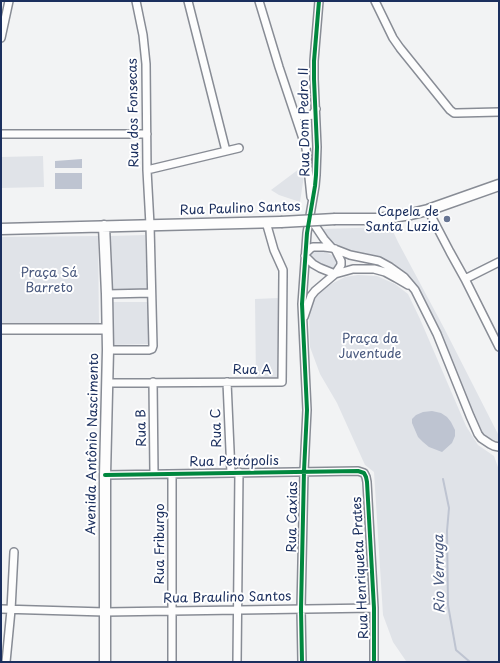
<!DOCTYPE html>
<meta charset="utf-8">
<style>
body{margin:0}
#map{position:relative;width:500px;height:663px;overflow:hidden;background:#f2f3f4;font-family:"Playpen Sans",sans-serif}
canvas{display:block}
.frame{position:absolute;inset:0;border:2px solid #1b2f5e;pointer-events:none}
</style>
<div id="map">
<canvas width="500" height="663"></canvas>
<div class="frame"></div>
</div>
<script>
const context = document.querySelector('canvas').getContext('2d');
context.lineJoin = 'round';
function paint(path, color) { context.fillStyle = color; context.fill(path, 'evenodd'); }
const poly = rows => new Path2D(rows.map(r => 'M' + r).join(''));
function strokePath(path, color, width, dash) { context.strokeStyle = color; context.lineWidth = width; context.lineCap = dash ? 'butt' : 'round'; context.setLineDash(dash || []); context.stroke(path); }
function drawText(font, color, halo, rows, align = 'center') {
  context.font = font + ' "Playpen Sans",sans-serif'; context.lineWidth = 4; context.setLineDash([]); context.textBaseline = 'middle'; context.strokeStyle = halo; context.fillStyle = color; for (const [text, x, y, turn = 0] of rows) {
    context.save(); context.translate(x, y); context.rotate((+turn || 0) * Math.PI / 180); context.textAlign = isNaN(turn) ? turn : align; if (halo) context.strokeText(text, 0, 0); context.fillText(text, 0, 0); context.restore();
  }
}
const green = poly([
 [43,156,44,187,1,188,1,157],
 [299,169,305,169,300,202,279,195,271,190],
 [391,227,398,242,444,328,499,436,499,443,485,437,480,430,475,419,446,347,430,314,397,269,349,253,330,243,320,229],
 [145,235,147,289,112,290,111,236],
 [98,236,99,325,1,325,1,237],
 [316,250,320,250,332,255,338,260,339,266,336,270,323,270,310,257,312,253],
 [358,275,377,276,395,284,408,294,420,319,466,426,478,445,494,456,499,470,499,662,406,662,406,661,393,642,383,615,374,472,365,465,337,403,320,374,310,347,309,310,314,299,320,292,333,283,345,277],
 [279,298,277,379,256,381,255,299],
 [111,302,148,302,149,344,112,345]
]);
const water = poly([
 [82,159,82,168,55,168,55,161],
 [82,173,82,189,55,189,55,173],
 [432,411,441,413,447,417,451,422,455,430,455,436,452,443,442,452,429,447,423,442,418,437,412,423,412,419,416,415,423,412]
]);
const stream = poly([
 [443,479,449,508,447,531,448,605,456,650,470,662]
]);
const minor = poly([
 [188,1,226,151],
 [259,1,279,67,306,148,311,197],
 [375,1,393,38,400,48,450,110,454,113,457,113,499,112],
 [1,38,9,1],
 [295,112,302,116,308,116,312,115,316,109],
 [1,134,147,134],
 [147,170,239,148],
 [428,210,450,252,465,279,499,347],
 [310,218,324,239,332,248,350,255,379,261,390,267,404,277,415,290,437,334,470,416,478,434,481,438,490,444,494,446,499,447],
 [306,253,311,248,313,247,324,247,332,248],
 [305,256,313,264,320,268,335,274,353,269,374,269,385,272,396,278,408,285],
 [465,279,499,262],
 [107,294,151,293],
 [304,317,311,296,315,291,335,274,341,265,341,261,335,249],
 [108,350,149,350,152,349,153,346,150,225,147,170,146,64,143,35,136,1],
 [153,382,154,474],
 [227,382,231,473],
 [107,383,282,382,283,275,283,270,274,250,266,222],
 [105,475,358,471,364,473,366,477,367,482,374,608,374,662],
 [1,609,105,612,374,608],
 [6,662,11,610,14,552],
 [172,662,172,474],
 [237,662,239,472],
 [302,662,301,609,304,471,307,410,302,304,307,233,315,186,316,175,317,147,314,79,314,61,319,1]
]);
const tertiary = poly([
 [1,329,107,329]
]);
const secondary = poly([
 [335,219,379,219,411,214,428,210,499,185],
 [104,226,107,294,108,350,105,475,105,662],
 [1,229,281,222]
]);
const secondaryBridge = poly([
 [281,222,335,219]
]);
const cycleway = poly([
 [105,475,358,471,364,473,366,477,367,482,374,608,374,662],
 [302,662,301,609,304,471,307,410,302,304,307,233,315,186,316,175,317,147,314,79,314,61,319,1]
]);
const markers = [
 [447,219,4,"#667492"]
];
const streetNames = [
 ["Rua dos Fonsecas",134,113,-91],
 ["Rua Dom Pedro II",305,122,-91],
 ["Rua Paulino Santos",240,209,-2],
 ["Rua A",252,370],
 ["Rua B",142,428,-91],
 ["Rua C",217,428,-92],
 ["Avenida Antônio Nascimento",93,444,-89],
 ["Rua Petrópolis",234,462,-1],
 ["Rua Caxias",293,517,-89],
 ["Rua Friburgo",160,544,-90],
 ["Rua Henriqueta Prates",361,568,-93],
 ["Rua Braulino Santos",227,598,-1]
];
const poiNames = [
 ["Capela de",439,212],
 ["Santa Luzia",439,227]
];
const parkNames = [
 ["Praça Sá",49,273],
 ["Barreto",49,288],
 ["Praça da",370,339],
 ["Juventude",370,354]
];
const waterNames = [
 ["Rio Verruga",440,574,-91]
];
paint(green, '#e0e3e8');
paint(water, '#bec4d1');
strokePath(stream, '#bec4d1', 2);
strokePath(minor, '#888c95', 10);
strokePath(tertiary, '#888c95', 12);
strokePath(secondary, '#888c95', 13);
strokePath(minor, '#fdfdfd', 7);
strokePath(tertiary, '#fdfdfd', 9);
strokePath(secondary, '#fdfdfd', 10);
strokePath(secondaryBridge, '#888c95', 13, []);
strokePath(secondaryBridge, '#fdfdfd', 10);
strokePath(cycleway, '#00873e', 4);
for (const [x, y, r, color] of markers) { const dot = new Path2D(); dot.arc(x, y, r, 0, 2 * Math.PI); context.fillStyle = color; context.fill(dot); strokePath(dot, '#fff', 1.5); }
drawText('13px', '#1b2f5e', '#fff', streetNames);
drawText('13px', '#1b2f5e', '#fff', poiNames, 'right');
drawText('13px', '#49597e', '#fff', parkNames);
drawText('italic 14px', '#4c5c81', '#fff', waterNames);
</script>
